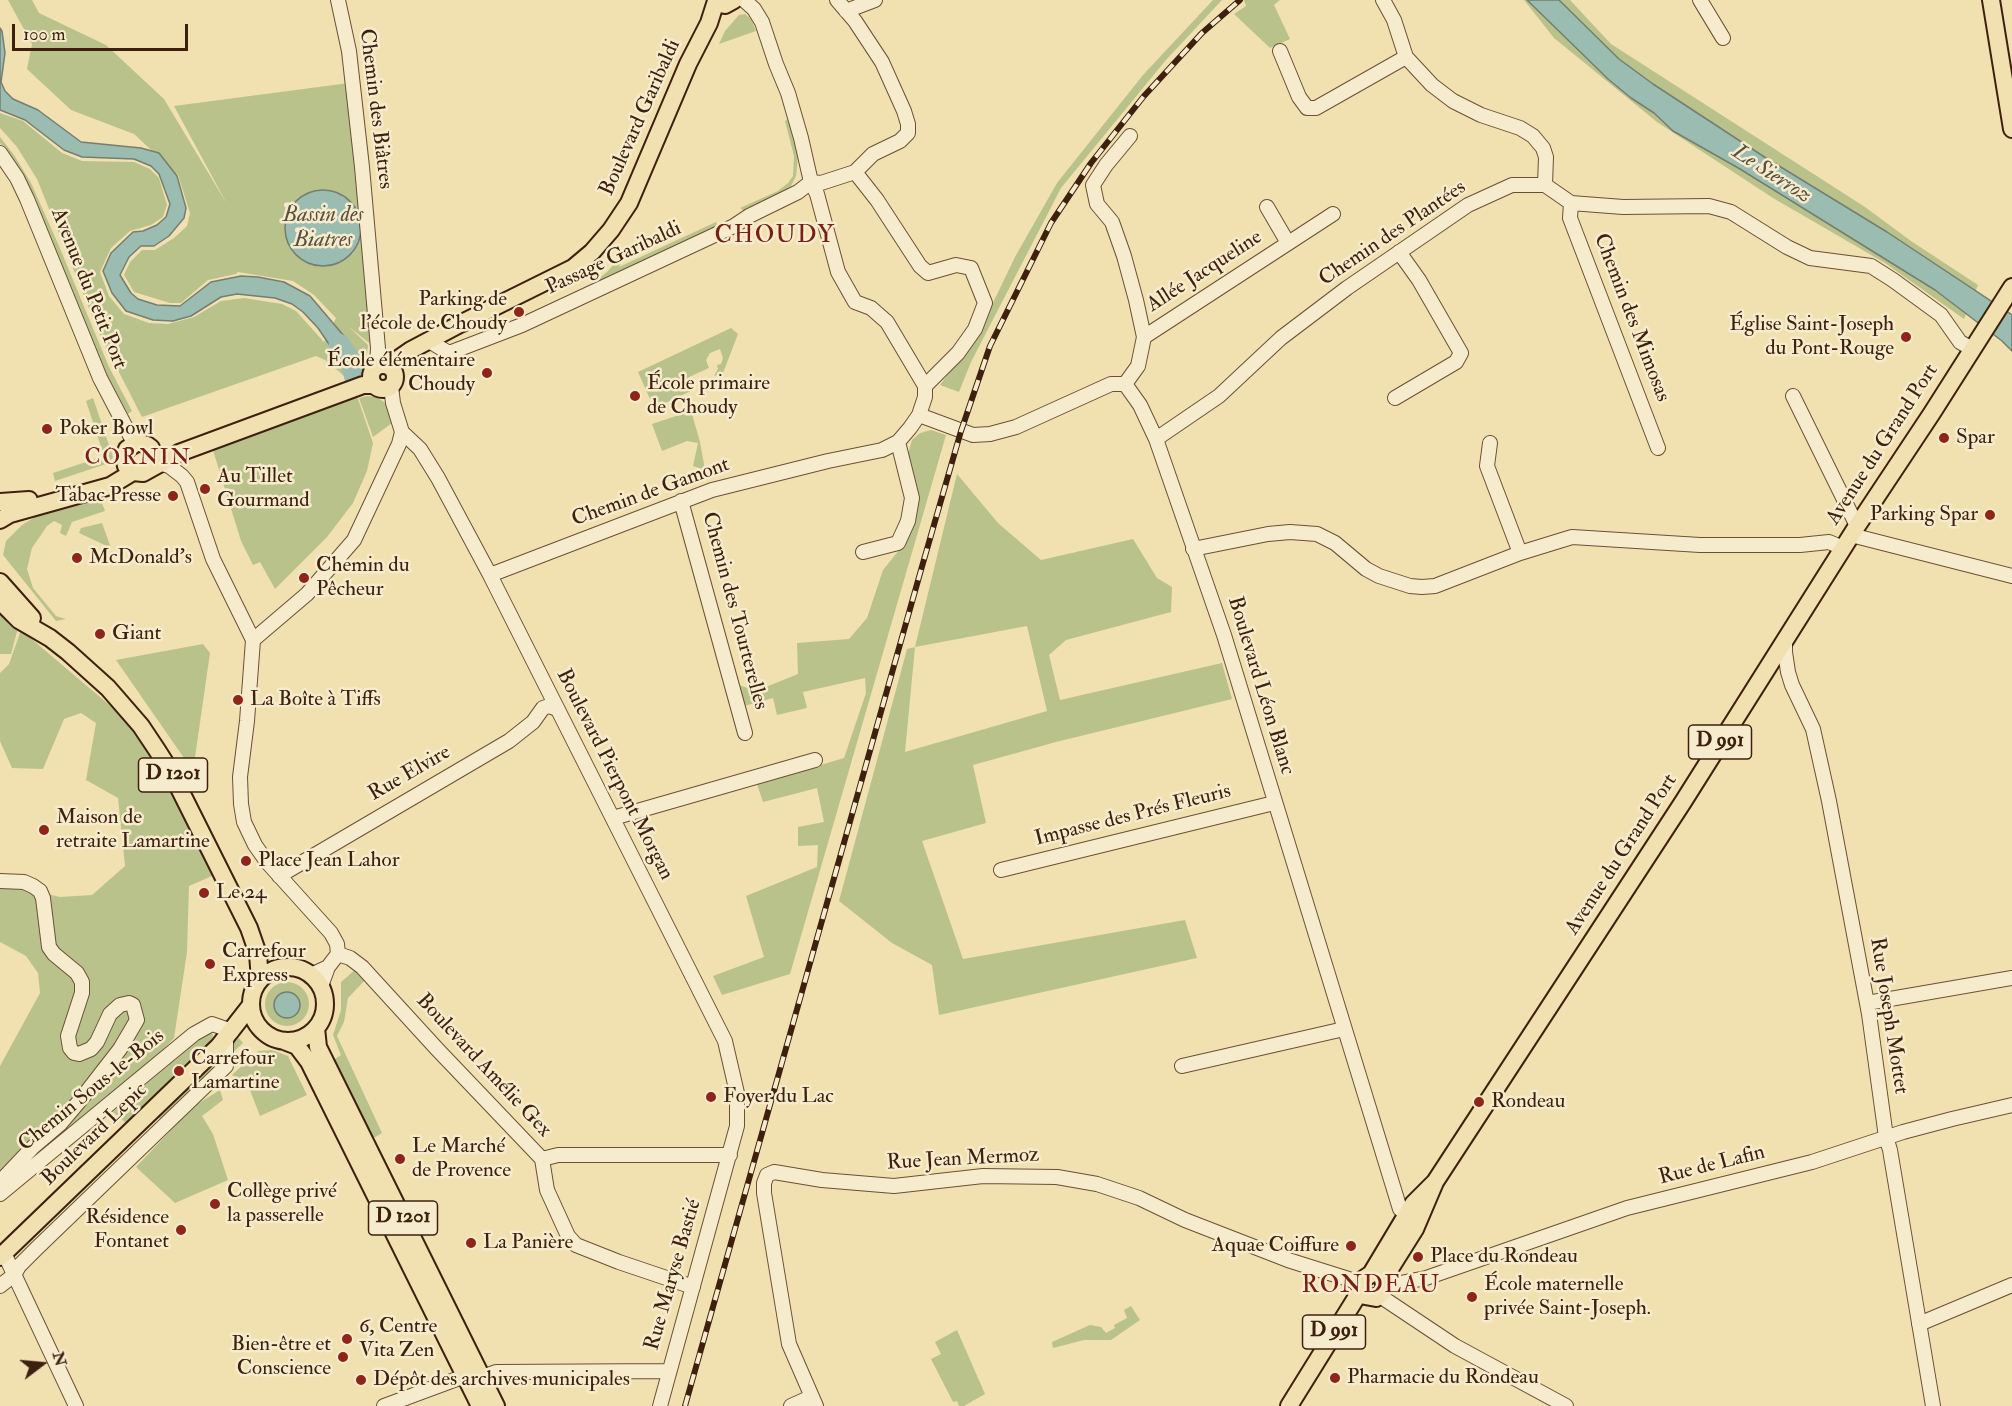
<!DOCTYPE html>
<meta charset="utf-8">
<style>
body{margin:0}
#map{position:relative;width:2012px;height:1406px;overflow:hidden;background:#f1e0b0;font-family:"IM FELL Double Pica",serif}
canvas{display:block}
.north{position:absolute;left:12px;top:1334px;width:60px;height:60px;-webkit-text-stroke:4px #f6ebcc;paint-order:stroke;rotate:74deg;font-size:16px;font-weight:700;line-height:24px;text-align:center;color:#3d210e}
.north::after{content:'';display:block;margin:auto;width:21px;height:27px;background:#3d210e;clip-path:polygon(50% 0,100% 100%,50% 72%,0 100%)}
.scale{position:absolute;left:12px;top:24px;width:176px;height:27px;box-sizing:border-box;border:3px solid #3d210e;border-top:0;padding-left:8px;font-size:18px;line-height:21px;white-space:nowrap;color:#3d210e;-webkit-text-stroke:4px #f6ebcc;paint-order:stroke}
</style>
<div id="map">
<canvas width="2012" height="1406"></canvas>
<div class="north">N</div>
<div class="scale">100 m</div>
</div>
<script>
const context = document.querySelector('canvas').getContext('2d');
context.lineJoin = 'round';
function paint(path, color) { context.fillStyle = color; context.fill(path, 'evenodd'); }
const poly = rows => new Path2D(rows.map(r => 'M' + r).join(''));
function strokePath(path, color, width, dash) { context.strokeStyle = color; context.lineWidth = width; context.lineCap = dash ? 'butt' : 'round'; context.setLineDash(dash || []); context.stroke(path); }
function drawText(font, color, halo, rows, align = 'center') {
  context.font = font + ' "IM FELL Double Pica",serif'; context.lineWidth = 5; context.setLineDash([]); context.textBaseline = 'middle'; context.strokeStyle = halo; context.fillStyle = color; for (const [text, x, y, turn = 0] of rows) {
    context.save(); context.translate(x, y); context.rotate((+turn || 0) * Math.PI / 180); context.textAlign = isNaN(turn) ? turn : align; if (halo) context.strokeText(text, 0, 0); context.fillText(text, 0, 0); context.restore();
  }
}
const green = poly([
 [8,0,32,0,39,13,106,45,164,99,227,204,174,106,349,83,373,346,348,326,368,345,366,363,358,377,349,380,325,360,316,356,142,417,99,333,37,179,17,147,0,128,0,113,23,121,62,153,82,161,134,162,150,169,159,178,167,205,163,217,151,225,130,231,111,248,100,272,109,296,124,314,149,323,168,324,194,317,221,301,244,298,282,304,296,311,324,342,336,318,314,295,293,281,238,272,236,274,208,280,181,303,170,303,134,292,124,275,130,262,142,250,155,250,174,238,187,226,190,213,178,175,134,134,71,110,27,69,32,44],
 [1213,0,1222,0,1166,60,1061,188,971,362,959,392,940,385,978,334,1015,257,1057,183,1143,75],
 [1244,0,1280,0,1274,5,1290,39,1270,48,1234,14,1246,6],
 [1524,0,1570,0,1611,44,1865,207,1911,241,1978,285,1964,319,1885,263,1773,198,1657,122,1554,38],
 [745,14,751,19,756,31,719,44,725,31,739,15],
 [788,119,798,156,796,176,791,186,780,195,746,212,740,208,778,191,788,183,793,176,794,156,785,121],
 [0,137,14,155,31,183,59,246,109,367,132,411,128,414,104,369,46,227,23,175,0,143],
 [716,222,719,228,592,288,591,285,608,271,630,246,619,267],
 [731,328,738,334,723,373,714,376,718,369,717,365,721,364,723,358,720,349,710,353,706,360,709,368,689,377,691,391,654,408,638,372],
 [357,396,373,443,367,471,353,503,327,537,275,589,260,562,253,565,241,541,212,447],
 [367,396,376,397,384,402,390,410,392,423,373,437,359,398],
 [93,398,113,457,109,463,55,481,53,473,104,456,86,401],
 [688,412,692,414,700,442,705,470,693,466,698,443,687,441,662,451,652,424],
 [931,430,946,435,790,974,722,995,713,976,764,957,746,896,817,867,818,845,798,846,798,827,824,822,817,788,763,802,757,784,844,758,866,693,865,678,803,692,807,708,777,715,773,698,744,706,739,685,756,691,798,674,797,643,849,639,867,618,883,570,904,544,908,454,912,440,920,433],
 [957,474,998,523,1041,560,1133,539,1157,578,1172,587,1171,612,1066,640,1049,655,1060,700,1222,663,1232,699,1056,742,973,765,986,823,922,841,963,959,1185,920,1197,958,939,1015,932,965,892,943,839,901,907,649,915,647],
 [1027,626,1047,711,905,752,915,647],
 [99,495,105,511,72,522,66,536,60,533,62,525,54,521,47,526,32,548,27,569,33,588,56,616,66,619,56,621,3,555,6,541,22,525,45,511],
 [102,523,111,548,79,533,81,528],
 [0,610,18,628,11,654,0,654],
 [21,630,120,714,156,760,189,814,212,876,189,886,187,952,174,1038,134,1080,81,1127,0,1183,0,1066,40,993,38,973,26,956,0,942,0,883,60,897,92,895,125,866,118,798,86,780,96,723,81,713,64,719,43,769,12,768,0,741,0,673,9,664],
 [203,644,210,653,193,771,116,660],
 [357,968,366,979,348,998,344,1022,337,1036,382,1133,372,1139,335,1059,341,1055,333,1035,341,1010,341,982],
 '265 1004a22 22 0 1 1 44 0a22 22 0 1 1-44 0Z',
 [210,1033,213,1034,212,1040,189,1065,126,1123,113,1112,205,1035],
 [239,1038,243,1043,160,1119,156,1115],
 [272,1050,288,1056,307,1095,260,1116,248,1085,232,1075,258,1051],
 [220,1090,223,1100,202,1116,213,1134,228,1180,175,1203,136,1167,194,1106],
 [1131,1306,1140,1320,1111,1340,1084,1340,1053,1348,1052,1342,1090,1325,1101,1327,1106,1333,1115,1328,1114,1325,1127,1318,1124,1310],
 [957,1330,985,1394,964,1406,959,1406,957,1401,953,1402,931,1359,941,1354,935,1342]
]);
const water = poly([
 [1527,0,1559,0,1619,59,1653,84,1766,158,1887,232,2012,315,2012,351,2002,341,1935,290,1740,169,1673,131,1654,113,1631,98,1608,79,1527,0],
 [0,28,2,31,5,53,1,82,5,91,13,99,38,110,81,142,141,148,159,153,177,176,186,208,184,218,169,236,154,246,141,246,129,257,120,275,131,293,138,299,157,305,180,306,211,282,241,276,258,277,284,282,310,296,344,336,363,365,348,372,318,328,303,312,292,304,275,298,237,294,221,297,191,316,173,321,153,320,126,311,112,293,103,271,111,253,133,232,143,231,157,225,166,217,170,204,159,174,151,166,134,159,82,157,64,150,25,120,0,110,0,28],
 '285 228a38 38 0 1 1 76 0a38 38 0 1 1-76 0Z',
 '274 1005a13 13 0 1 1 26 0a13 13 0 1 1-26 0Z'
]);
const river = poly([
 [339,344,350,360,356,381]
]);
const minor = poly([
 [338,0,349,51,362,167,378,348,377,366],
 [744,0,754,9,762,22,776,64,788,93,801,138,811,182,817,194,838,272,855,302,871,308,887,322,925,386],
 [837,0,855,21,882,62,904,111,908,124,908,133,900,141,873,154,855,172],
 [1383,0,1394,20,1406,57],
 [1700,0,1723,38],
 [846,11,875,0],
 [1280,51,1299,97,1307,108,1316,108,1406,57,1432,85,1453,101,1481,115,1520,128,1533,136,1543,148,1546,157,1545,185],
 [0,153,17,178,27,199,100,378,134,443],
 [855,172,877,200,920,266,928,273,956,265,971,268,985,303,975,329,958,353,925,386],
 [811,182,821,183,855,172],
 [1571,203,1570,218,1658,448],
 [1267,207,1288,243],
 [1144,337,1333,214],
 [429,341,449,353,522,325,734,226,749,216,798,192,811,182],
 [1125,384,1138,366,1144,337,1136,300,1124,256,1112,222,1097,204,1093,185,1106,165,1130,136],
 [1793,396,1857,526],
 [1395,398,1456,362,1461,353,1419,280,1399,252],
 [919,415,973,435,990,434,1016,427,1111,384,1125,384,1140,405,1156,439,1224,635,1400,1209,1407,1214],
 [402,432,420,449,438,478,490,575,725,1041,737,1093,737,1126,660,1406],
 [1156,439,1219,396,1281,338,1347,288,1468,205,1512,185,1545,185,1571,203,1623,207,1709,206,1731,212,1787,247,1810,258,1871,266,1893,280,1941,315,1960,342,1972,349],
 [1490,443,1487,466,1520,553],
 [159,463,169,466,182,476,187,482,213,559,253,640,247,721,240,777,241,804,244,822,255,845,267,862,331,933,337,944,338,954],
 [681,501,745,733],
 [1851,535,2012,576],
 [1193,549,1268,534,1290,532,1317,534,1335,543,1366,569,1379,576,1410,586,1422,587,1435,586,1520,553,1572,537,1700,545,1800,545,1829,542,1843,548],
 [863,552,898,543,908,521,912,498,898,442],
 [490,575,712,490,828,461,882,450,898,442,910,428,919,415,925,397,925,386],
 [1785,639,1785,652,1788,672,1792,685,1813,729,1829,801,1869,1014,1886,1137,1890,1150,1933,1406],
 [253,640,307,594,354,540,399,444,402,432,393,403,391,386],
 [613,818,815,760],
 [1001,870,1274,803],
 [279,876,509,741,533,722,543,708,549,706,557,709],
 [0,881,24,882,33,886,40,891,43,898,49,947,54,954,77,973,82,982,82,993,68,1036,70,1048,74,1053,79,1054,91,1049,97,1042,110,1014,120,1005,129,1003,133,1005,137,1020,120,1049,82,1098,60,1124,33,1147,0,1182],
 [338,954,350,958,362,967,437,1049,542,1159,547,1190,568,1236,576,1245,619,1262,693,1287],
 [311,975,328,967],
 [321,986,328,967,338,954],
 [1867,1003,2012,978],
 [1182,1066,1344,1029],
 [542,1159,558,1155,730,1155],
 [0,1194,194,1034,212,1024,232,1031],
 [4,1253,76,1406],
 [0,1286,14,1275,19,1266,37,1248,226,1066,226,1042],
 [1385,1286,1426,1278,1627,1208,1812,1162,1903,1132,1952,1119,2012,1105],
 [1380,1296,1455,1346,1566,1406],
 [1919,1324,2012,1285],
 [482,1377,496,1372,669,1371],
 [384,1406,465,1376],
 [791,1406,811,1397],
 [816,1406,789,1344,764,1193,764,1183,767,1175,774,1172,822,1180,894,1186,983,1176,1057,1177,1097,1184,1139,1198,1185,1220,1288,1260,1361,1283]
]);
const major = poly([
 [716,0,720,4,725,5,734,0],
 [1991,0,2012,129],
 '371 377a12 12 0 1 1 24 0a12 12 0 1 1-24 0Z',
 [388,366,411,350,460,324,573,268,592,252,611,230,629,203,688,64,709,23,716,1],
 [151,468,154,456,151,448,147,445,138,442,127,449,124,457,126,466,133,472,143,473,179,453,363,385,374,385],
 [0,502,29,500],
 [0,520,10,514,110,486,133,472],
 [0,582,32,618],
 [0,601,19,620,50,638,68,652,108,688,141,726,157,750,171,772,249,928,258,954,260,980],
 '251 1004a37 37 0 1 1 74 0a37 37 0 1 1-74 0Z',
 [316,1028,318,1047,496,1406],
 [284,1041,297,1046,309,1062,480,1406],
 [1435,1182,1413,1204,1371,1274,1362,1280,1361,1290,1365,1296,1376,1298,1382,1293,1385,1286,1383,1280,1415,1229,1435,1182,1683,802,1857,526,1932,413,2012,287],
 [0,1257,219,1046,251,1005],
 [1289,1406,1361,1290]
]);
const rail = poly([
 [685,1406,921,570,961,431,990,346,1051,223,1091,163,1144,96,1202,33,1240,0]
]);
const markers = [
 [519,312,6,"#8f2418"],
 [1906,337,6,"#8f2418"],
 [487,373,6,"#8f2418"],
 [635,396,6,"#8f2418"],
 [47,429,6,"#8f2418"],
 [1944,438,6,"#8f2418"],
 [205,489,6,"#8f2418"],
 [173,496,6,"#8f2418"],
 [1990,515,6,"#8f2418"],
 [77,558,6,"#8f2418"],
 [304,578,6,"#8f2418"],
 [100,634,6,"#8f2418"],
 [238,700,6,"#8f2418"],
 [44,830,6,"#8f2418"],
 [246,861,6,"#8f2418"],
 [204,893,6,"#8f2418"],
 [210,964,6,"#8f2418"],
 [179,1071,6,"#8f2418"],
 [711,1097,6,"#8f2418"],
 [1479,1102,6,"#8f2418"],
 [400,1159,6,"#8f2418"],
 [215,1204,6,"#8f2418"],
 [181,1230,6,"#8f2418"],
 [471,1243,6,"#8f2418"],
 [1351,1246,6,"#8f2418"],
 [1418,1257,6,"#8f2418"],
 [1472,1297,6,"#8f2418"],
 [347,1339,6,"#8f2418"],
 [343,1357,6,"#8f2418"],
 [1335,1378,6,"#8f2418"],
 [361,1380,6,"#8f2418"]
];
const shields = [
 [1720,742,63],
 [173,775,69],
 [403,1218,69],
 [1334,1332,63]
];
const shieldNames = [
 ["D 991",1720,742],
 ["D 1201",173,775],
 ["D 1201",403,1218],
 ["D 991",1334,1332]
];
const streetNames = [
 ["Chemin des Biâtres",375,109,83],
 ["Boulevard Garibaldi",641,118,-66],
 ["Chemin des Plantées",1393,234,-34],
 ["Passage Garibaldi",614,259,-25],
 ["Allée Jacqueline",1205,272,-33],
 ["Avenue du Petit Port",88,289,68],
 ["Chemin des Mimosas",1631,318,69],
 ["Avenue du Grand Port",1883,445,-57],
 ["Chemin de Gamont",651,493,-20],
 ["Chemin des Tourterelles",734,611,75],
 ["Boulevard Léon Blanc",1260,686,73],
 ["Rue Elvire",410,774,-30],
 ["Boulevard Pierpont Morgan",614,775,63],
 ["Impasse des Prés Fleuris",1133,816,-14],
 ["Avenue du Grand Port",1622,855,-57],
 ["Rue Joseph Mottet",1888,1016,81],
 ["Boulevard Amélie Gex",483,1066,47],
 ["Chemin Sous-le-Bois",92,1091,-39],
 ["Boulevard Lepic",95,1135,-44],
 ["Rue Jean Mermoz",963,1160,-3],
 ["Rue de Lafin",1712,1166,-14],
 ["Rue Maryse Bastié",674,1275,-74]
];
const poiNames = [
 ["Parking de",507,300,"right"],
 ["l'école de Choudy",507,324,"right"],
 ["Église Saint-Joseph",1894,325,"right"],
 ["du Pont-Rouge",1894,349,"right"],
 ["École élémentaire",475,361,"right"],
 ["Choudy",475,385,"right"],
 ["École primaire",647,384],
 ["de Choudy",647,408],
 ["Poker Bowl",59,429],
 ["Spar",1956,438],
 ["Au Tillet",217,477],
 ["Gourmand",217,501],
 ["Tabac Presse",161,496,"right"],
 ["Parking Spar",1978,515,"right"],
 ["McDonald's",89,558],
 ["Chemin du",316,566],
 ["Pêcheur",316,590],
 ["Giant",112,634],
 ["La Boîte à Tiffs",250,700],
 ["Maison de",56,818],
 ["retraite Lamartine",56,842],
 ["Place Jean Lahor",258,861],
 ["Le 24",216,893],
 ["Carrefour",222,952],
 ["Express",222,976],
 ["Carrefour",191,1059],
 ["Lamartine",191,1083],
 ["Foyer du Lac",723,1097],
 ["Rondeau",1491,1102],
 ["Le Marché",412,1147],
 ["de Provence",412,1171],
 ["Collège privé",227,1192],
 ["la passerelle",227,1216],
 ["Résidence",169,1218,"right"],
 ["Fontanet",169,1242,"right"],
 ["La Panière",483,1243],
 ["Aquae Coiffure",1339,1246,"right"],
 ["Place du Rondeau",1430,1257],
 ["École maternelle",1484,1285],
 ["privée Saint-Joseph.",1484,1309],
 ["6, Centre",359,1327],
 ["Vita Zen",359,1351],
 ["Bien-être et",331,1345,"right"],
 ["Conscience",331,1369,"right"],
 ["Pharmacie du Rondeau",1347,1378],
 ["Dépôt des archives municipales",373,1380]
];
const waterNames = [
 ["Le Sierroz",1771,175,33],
 ["Bassin des",323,216],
 ["Biatres",323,241]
];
const neighbourhoodNames = [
 ["CORNIN",138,459]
];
const quarterNames = [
 ["CHOUDY",775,237],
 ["RONDEAU",1371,1287]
];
paint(green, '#bac28b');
paint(water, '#9bbcb1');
strokePath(water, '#757e70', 1.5);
strokePath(river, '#9bbcb1', 21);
strokePath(minor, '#6a5136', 16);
strokePath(major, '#3d210e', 20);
strokePath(minor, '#f6ebcc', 14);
strokePath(major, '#f1e0b0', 16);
strokePath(rail, '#3d210e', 6);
strokePath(rail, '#f6ebcc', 4, [11]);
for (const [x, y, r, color] of markers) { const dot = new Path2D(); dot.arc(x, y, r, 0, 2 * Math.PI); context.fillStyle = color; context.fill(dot); strokePath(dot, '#f6ebcc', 2); }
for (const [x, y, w] of shields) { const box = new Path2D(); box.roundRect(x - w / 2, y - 17, w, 34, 4.5); context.fillStyle = '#f6ebcc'; context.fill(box); strokePath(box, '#3d210e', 1.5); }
drawText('bold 20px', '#3d210e', null, shieldNames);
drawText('21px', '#3d210e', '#f6ebcc', streetNames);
drawText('21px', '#3d210e', '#f6ebcc', poiNames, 'left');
drawText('italic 22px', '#59503f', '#f6ebcc', waterNames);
context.letterSpacing = '1.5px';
drawText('22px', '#7a1f14', '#f6ebcc', neighbourhoodNames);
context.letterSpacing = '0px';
context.letterSpacing = '1.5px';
drawText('24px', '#7a1f14', '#f6ebcc', quarterNames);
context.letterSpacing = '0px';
</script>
